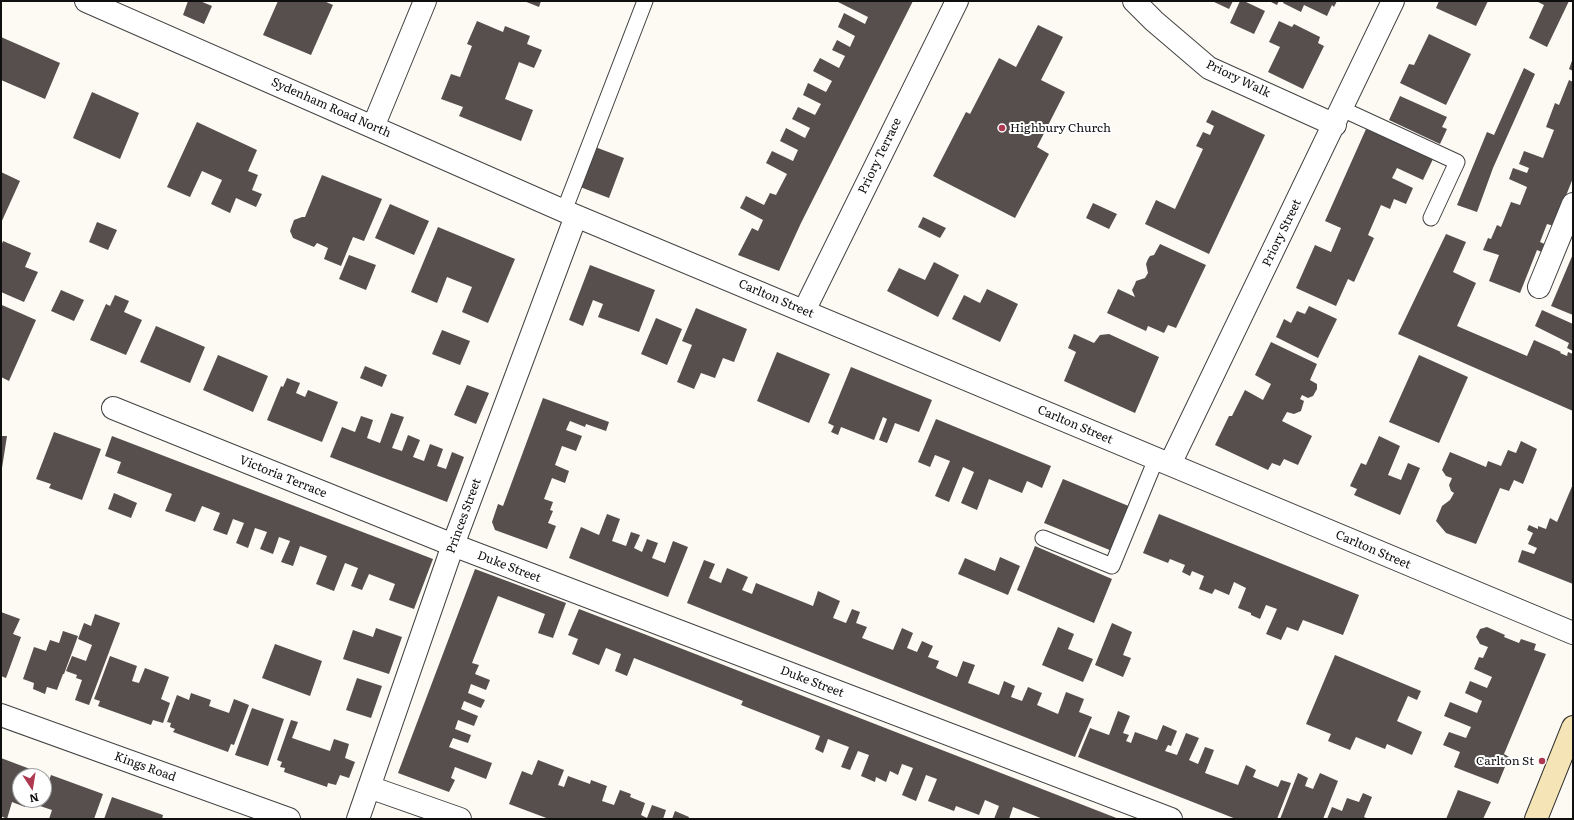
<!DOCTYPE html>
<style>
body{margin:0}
#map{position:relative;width:1574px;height:820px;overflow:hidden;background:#fdfaf3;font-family:Literata,serif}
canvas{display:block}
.frame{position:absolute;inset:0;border:2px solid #0f0f0f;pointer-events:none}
.north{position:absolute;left:12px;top:768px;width:40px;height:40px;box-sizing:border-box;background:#fff;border:1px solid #9f9f9f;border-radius:50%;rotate:168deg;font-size:11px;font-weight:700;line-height:16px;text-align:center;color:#0f0f0f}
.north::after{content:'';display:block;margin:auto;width:14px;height:18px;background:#ae384f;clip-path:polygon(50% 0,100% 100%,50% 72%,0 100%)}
</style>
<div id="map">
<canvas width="1574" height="820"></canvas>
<div class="frame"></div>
<div class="north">N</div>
</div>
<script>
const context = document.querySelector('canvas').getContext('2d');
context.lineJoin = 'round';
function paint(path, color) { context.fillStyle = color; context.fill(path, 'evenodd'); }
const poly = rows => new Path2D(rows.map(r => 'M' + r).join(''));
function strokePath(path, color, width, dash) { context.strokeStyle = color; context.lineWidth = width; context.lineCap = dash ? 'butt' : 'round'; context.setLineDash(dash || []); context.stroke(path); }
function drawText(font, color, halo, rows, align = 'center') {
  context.font = font + ' Literata,serif'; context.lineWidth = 4; context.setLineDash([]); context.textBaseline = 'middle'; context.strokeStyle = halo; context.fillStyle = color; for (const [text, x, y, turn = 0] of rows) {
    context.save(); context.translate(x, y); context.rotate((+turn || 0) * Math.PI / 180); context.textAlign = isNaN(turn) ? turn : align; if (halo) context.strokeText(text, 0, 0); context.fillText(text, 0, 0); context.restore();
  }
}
const building = poly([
 [188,1,200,1,212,6,204,24,183,15],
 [278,1,324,1,333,5,311,55,263,35],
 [524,1,541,1,539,7],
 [836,1,913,1,801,223,779,271,738,255,752,228,758,231,763,220,740,208,746,196,764,205,770,193,776,195,787,174,766,163,772,151,793,161,798,150,780,141,786,128,805,138,810,128,792,119,798,107,815,115,821,104,803,95,808,83,826,92,832,81,813,71,820,58,839,68,845,56,832,50,837,40,850,47,855,36,838,27,844,13,865,24,868,17],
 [1212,1,1233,1,1229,9],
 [1240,1,1244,1,1265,11,1254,34,1230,23],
 [1269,1,1279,1,1277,5],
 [1284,1,1337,1,1334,7,1332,5,1327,16,1304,5,1301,12,1283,3],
 [1439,1,1488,1,1476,26,1436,8],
 [1536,1,1569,1,1547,47,1529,38,1544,5],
 [477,21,503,32,505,26,530,36,527,44,542,50,534,68,519,62,505,99,533,110,521,141,459,116,463,107,441,99,451,74,460,77,472,46,467,44],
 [1279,21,1292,27,1294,24,1320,37,1318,43,1324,46,1303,89,1268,72,1280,47,1269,42],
 [1038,25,1063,37,1041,80,1065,92,1037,147,1049,154,1015,218,933,176,966,112,970,114,999,58,1016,67],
 [1429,34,1471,54,1446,105,1400,83,1409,64,1414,65],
 [1,37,60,63,45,99,1,80],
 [1573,58,1573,71,1569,69],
 [1524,68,1535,74,1493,168,1477,212,1457,205,1487,132,1494,135],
 [1569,80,1573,82,1573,178,1554,226,1547,224,1540,242,1547,245,1544,253,1537,250,1520,293,1489,281,1499,255,1483,250,1488,238,1491,239,1497,225,1501,227,1511,202,1520,205,1527,187,1509,179,1513,168,1527,173,1529,168,1519,164,1524,151,1543,158,1554,130,1546,127,1555,103,1559,105],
 [92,92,139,113,120,159,73,138],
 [1400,96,1447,117,1442,127,1447,129,1440,144,1389,120],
 [1212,110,1265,135,1209,254,1145,224,1156,200,1175,209,1203,149,1196,146,1203,132,1210,135,1214,126,1206,122],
 [197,122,257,150,248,171,258,175,252,190,262,194,256,207,236,198,230,213,211,204,222,180,202,171,190,197,167,187],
 [1366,129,1433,159,1423,180,1397,168,1392,178,1413,188,1406,204,1394,199,1390,209,1381,205,1368,235,1374,238,1354,282,1348,279,1336,306,1296,288,1315,245,1331,252,1341,228,1325,221],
 [590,145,624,158,609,198,575,185],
 [1,172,20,181,1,223],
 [322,175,382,199,364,241,353,237,341,266,324,259,328,248,317,243,314,247,293,238,290,231,294,220,302,217,305,217],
 [1093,203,1117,214,1109,229,1086,218],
 [390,204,429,221,414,255,375,238],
 [923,217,946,228,940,238,918,227],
 [97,222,117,230,108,250,89,242],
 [438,227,515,259,488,323,462,312,472,287,447,277,437,303,411,292],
 [1446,234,1466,242,1453,272,1476,283,1457,326,1527,356,1534,340,1561,352,1560,353,1567,356,1568,352,1573,354,1573,411,1398,334],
 [3,241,31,253,25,267,38,272,24,302,1,292,1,246],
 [1160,244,1206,265,1176,328,1168,325,1164,333,1148,326,1146,331,1107,313,1118,289,1135,297,1132,290,1135,284,1136,281,1145,278,1148,273,1146,264,1148,259,1150,256,1154,255],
 [1573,254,1573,315,1551,306],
 [349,255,376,265,366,290,339,279],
 [934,262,959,275,938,317,887,291,899,268,925,280],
 [590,265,655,290,639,332,598,317,603,304,593,300,583,326,569,320],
 [987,289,1018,304,1000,342,952,319,964,295,980,303],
 [61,290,84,300,74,321,51,311],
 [115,295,129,301,124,312,142,320,126,355,90,340,106,304,110,306],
 [2,305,36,320,9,381,1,377,1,308],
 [1309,306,1337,319,1318,358,1276,337,1284,319,1291,323,1297,311,1305,314],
 [696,308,747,329,734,362,723,358,715,378,701,373,694,389,677,382,692,345,682,341],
 [1542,310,1573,324,1573,351,1567,348,1569,343,1535,326],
 [656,318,682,329,667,365,641,354],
 [156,326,205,347,190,383,140,362],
 [442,330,470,341,460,365,432,354],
 [1074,334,1094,343,1100,335,1109,334,1159,357,1135,413,1064,381,1076,352,1068,348],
 [1271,342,1317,364,1310,380,1317,384,1317,389,1313,396,1308,398,1302,395,1300,399,1304,401,1301,411,1294,414,1287,412,1282,421,1312,436,1298,465,1284,459,1280,466,1272,463,1268,470,1215,445,1229,416,1232,416,1245,390,1263,400,1271,384,1255,375],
 [777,352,830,374,809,423,757,401],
 [218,355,268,376,253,412,203,390],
 [1419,355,1468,377,1439,443,1389,422],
 [365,366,387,375,382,387,360,378],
 [851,367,932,400,919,432,895,423,887,443,879,440,887,419,883,417,874,440,841,427,838,435,831,432,834,426,828,423],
 [287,378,300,383,296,393,305,397,308,390,338,402,322,442,267,420,281,386,283,387],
 [467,385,489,393,476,424,454,415],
 [543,398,609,422,606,431,586,424,585,427,570,421,566,430,582,436,576,451,562,446,555,465,569,471,565,483,552,478,544,499,553,502,550,510,553,511,548,523,556,526,547,549,495,530,492,522,498,504,503,506],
 [391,413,404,417,392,448,402,451,408,435,420,440,413,457,424,461,430,444,443,449,437,466,446,469,452,452,464,457,447,502,330,457,342,427,355,432,361,416,373,420,367,438,380,443],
 [936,419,1051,466,1042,488,1027,481,1022,493,989,479,977,510,961,503,974,472,963,467,949,502,935,496,950,461,935,455,930,467,918,462],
 [54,432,101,449,82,500,49,488,51,484,36,479],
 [1,436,7,436,2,468,1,467],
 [112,436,433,559,414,609,389,600,395,584,369,574,362,590,351,586,358,568,345,563,334,591,316,584,327,556,300,546,293,566,281,562,290,541,279,537,273,554,260,549,267,532,255,528,248,548,236,543,244,523,233,519,227,535,213,530,220,513,202,506,195,522,165,511,172,494,117,473,121,462,105,456],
 [1379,436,1400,446,1388,475,1401,480,1408,463,1420,468,1400,515,1354,495,1357,489,1350,486,1361,463,1366,465],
 [1521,441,1537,449,1523,484,1514,480,1509,491,1500,488,1476,544,1446,533,1436,521,1442,506,1450,500,1454,493,1451,491,1449,485,1452,478,1446,476,1442,470,1450,452,1486,467,1488,461,1501,466,1508,450,1516,453],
 [1063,479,1131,507,1112,551,1044,523],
 [1573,484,1573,584,1518,562,1522,550,1534,554,1537,548,1528,544,1533,533,1527,530,1529,525,1538,529,1538,526,1546,529,1550,518,1557,522],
 [114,493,137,503,131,518,108,509],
 [607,514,620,519,612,541,626,546,631,532,640,535,634,548,642,552,647,539,658,543,652,558,665,563,673,541,688,547,668,597,569,558,581,527,599,535],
 [1159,514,1359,595,1343,635,1303,620,1298,631,1287,627,1281,640,1266,634,1277,609,1266,605,1260,619,1251,615,1251,613,1238,608,1246,588,1234,582,1229,595,1215,589,1212,594,1199,589,1204,576,1192,571,1190,576,1182,572,1185,565,1170,559,1168,563,1143,553],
 [1035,546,1112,579,1094,623,1017,590],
 [1000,557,1020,566,1008,595,958,574,965,558,995,571],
 [704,560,715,564,709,578,721,583,727,568,748,577,742,590,752,594,756,583,813,606,818,591,840,601,833,618,846,623,852,609,860,612,856,623,867,627,862,638,893,650,902,628,913,633,907,648,917,652,922,641,933,646,928,657,939,661,936,668,957,677,963,661,975,665,968,683,999,695,1004,681,1015,686,1011,697,1022,701,1028,687,1042,693,1037,705,1058,714,1066,692,1084,699,1079,712,1092,717,1075,757,687,603],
 [475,569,566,603,553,638,538,633,545,614,498,596,472,663,479,665,475,674,490,680,486,690,471,684,468,693,485,700,481,708,464,701,461,709,478,716,474,726,458,720,455,729,471,735,468,743,453,738,449,747,492,763,486,779,455,767,451,778,455,780,449,792,398,773],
 [579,609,644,634,1119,819,1043,819,1013,807,1009,819,994,819,999,806,985,800,979,815,956,806,954,811,928,801,937,779,926,775,916,801,902,795,913,768,902,764,898,775,890,771,886,782,876,777,875,782,861,776,869,755,858,751,850,770,841,767,849,747,828,739,823,753,815,749,820,736,741,705,743,701,634,658,627,676,615,671,621,654,606,648,599,665,572,654,578,639,568,635],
 [1,612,20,619,13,634,21,637,6,678,1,676],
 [95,614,120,623,89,705,75,700,82,680,76,678,77,675,66,671,72,656,86,661,92,645,78,639,84,623,91,626],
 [1112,623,1132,632,1123,655,1131,658,1123,677,1095,665],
 [1058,627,1074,634,1068,649,1093,659,1083,682,1042,665],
 [1487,627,1505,635,1504,637,1519,643,1521,639,1536,644,1534,650,1546,654,1504,754,1509,757,1498,784,1454,767,1460,752,1443,745,1449,732,1466,738,1471,727,1444,716,1450,702,1477,713,1482,701,1465,693,1470,681,1487,688,1492,677,1474,669,1479,657,1483,658,1488,647,1480,644,1476,637,1480,629],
 [376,628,402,637,389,674,343,659,353,630,373,637],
 [63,631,78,636,64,674,63,674,57,690,47,687,45,694,33,689,34,683,23,679,34,647,46,651,50,640,59,643],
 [275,644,322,661,310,696,262,678],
 [1335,655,1421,691,1417,700,1408,696,1397,721,1422,732,1412,755,1387,744,1385,749,1356,737,1350,750,1328,741,1331,734,1306,724],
 [110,656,137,666,132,681,135,682,139,683,145,668,169,677,161,699,170,703,163,723,153,720,151,725,98,706,100,701,94,699],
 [357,678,382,686,371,718,346,710],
 [191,693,211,700,209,706,229,713,234,699,249,705,234,745,231,744,228,752,173,732,175,729,170,727,171,723,167,722,177,695,189,700],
 [252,708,284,719,268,766,235,755],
 [1118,711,1130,716,1123,733,1129,735,1126,741,1131,743,1135,732,1157,740,1163,725,1177,731,1171,746,1168,745,1165,751,1177,755,1186,733,1199,738,1189,760,1198,764,1205,747,1214,750,1205,773,1238,785,1246,765,1256,770,1253,777,1278,787,1281,780,1291,783,1277,819,1236,819,1078,757,1090,728,1109,735],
 [291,720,298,722,292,738,330,751,334,739,349,744,345,758,355,762,349,778,340,775,336,785,328,783,327,787,284,772,285,768,280,767,282,762,277,760],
 [1,758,38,772,36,776,20,776,20,800,27,800,25,807,12,802,7,819,1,816],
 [538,760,564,770,558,785,564,787,568,776,590,784,591,780,607,786,602,801,614,805,620,790,631,794,630,797,645,803,641,815,647,818,652,805,666,810,663,819,549,819,509,804,522,771,532,775],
 [1298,773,1308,778,1305,786,1313,789,1320,773,1338,781,1323,819,1280,819],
 [51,775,103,794,94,819,49,819,52,810,40,806,42,800,44,800,44,795],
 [1458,790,1491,802,1483,819,1446,819],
 [1363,793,1372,797,1364,817,1368,819,1327,819,1332,807,1342,811,1347,798,1359,802],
 [112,797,163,815,162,819,104,819],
 [675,811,689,817,688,819,672,819]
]);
const lane = poly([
 [1342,109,1457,162,1431,218],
 [564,211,645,1],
 [1043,538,1112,566,1156,459]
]);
const street = poly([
 [86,1,564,211,1573,633],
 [1134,1,1154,21,1209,68,1335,125],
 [373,127,425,1],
 [1539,287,1573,204],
 [804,311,957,1],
 [113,408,453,545,1171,819],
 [1170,464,1393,1],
 [1,715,289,819],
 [369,787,460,819],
 [358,819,453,545,576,216]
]);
const secondary = poly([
 [1536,819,1573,727]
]);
const markers = [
 [1002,128,4,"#ae384f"],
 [1542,761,4,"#ae384f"]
];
const streetNames = [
 ["Priory Walk",1238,79,26],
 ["Sydenham Road North",331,108,24],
 ["Priory Terrace",880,156,-64],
 ["Priory Street",1282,233,-64],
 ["Carlton Street",776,299,23],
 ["Carlton Street",1075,425,23],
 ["Victoria Terrace",283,477,22],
 ["Princes Street",464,516,-70],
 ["Carlton Street",1373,550,23],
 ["Duke Street",509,567,21],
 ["Duke Street",812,682,21],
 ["Kings Road",145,767,20]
];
const poiNames = [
 ["Highbury Church",1010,128],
 ["Carlton St",1534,761,"right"]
];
paint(building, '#564f4d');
strokePath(lane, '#424242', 17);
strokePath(street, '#424242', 24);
strokePath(secondary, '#313131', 24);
strokePath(lane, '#fff', 15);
strokePath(street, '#fff', 22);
strokePath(secondary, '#f5e5b6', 22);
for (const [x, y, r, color] of markers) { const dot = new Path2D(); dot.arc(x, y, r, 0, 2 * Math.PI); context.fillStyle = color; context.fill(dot); strokePath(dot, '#fff', 1.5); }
drawText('12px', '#0f0f0f', '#fff', streetNames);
drawText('12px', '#0f0f0f', '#fff', poiNames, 'left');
</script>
